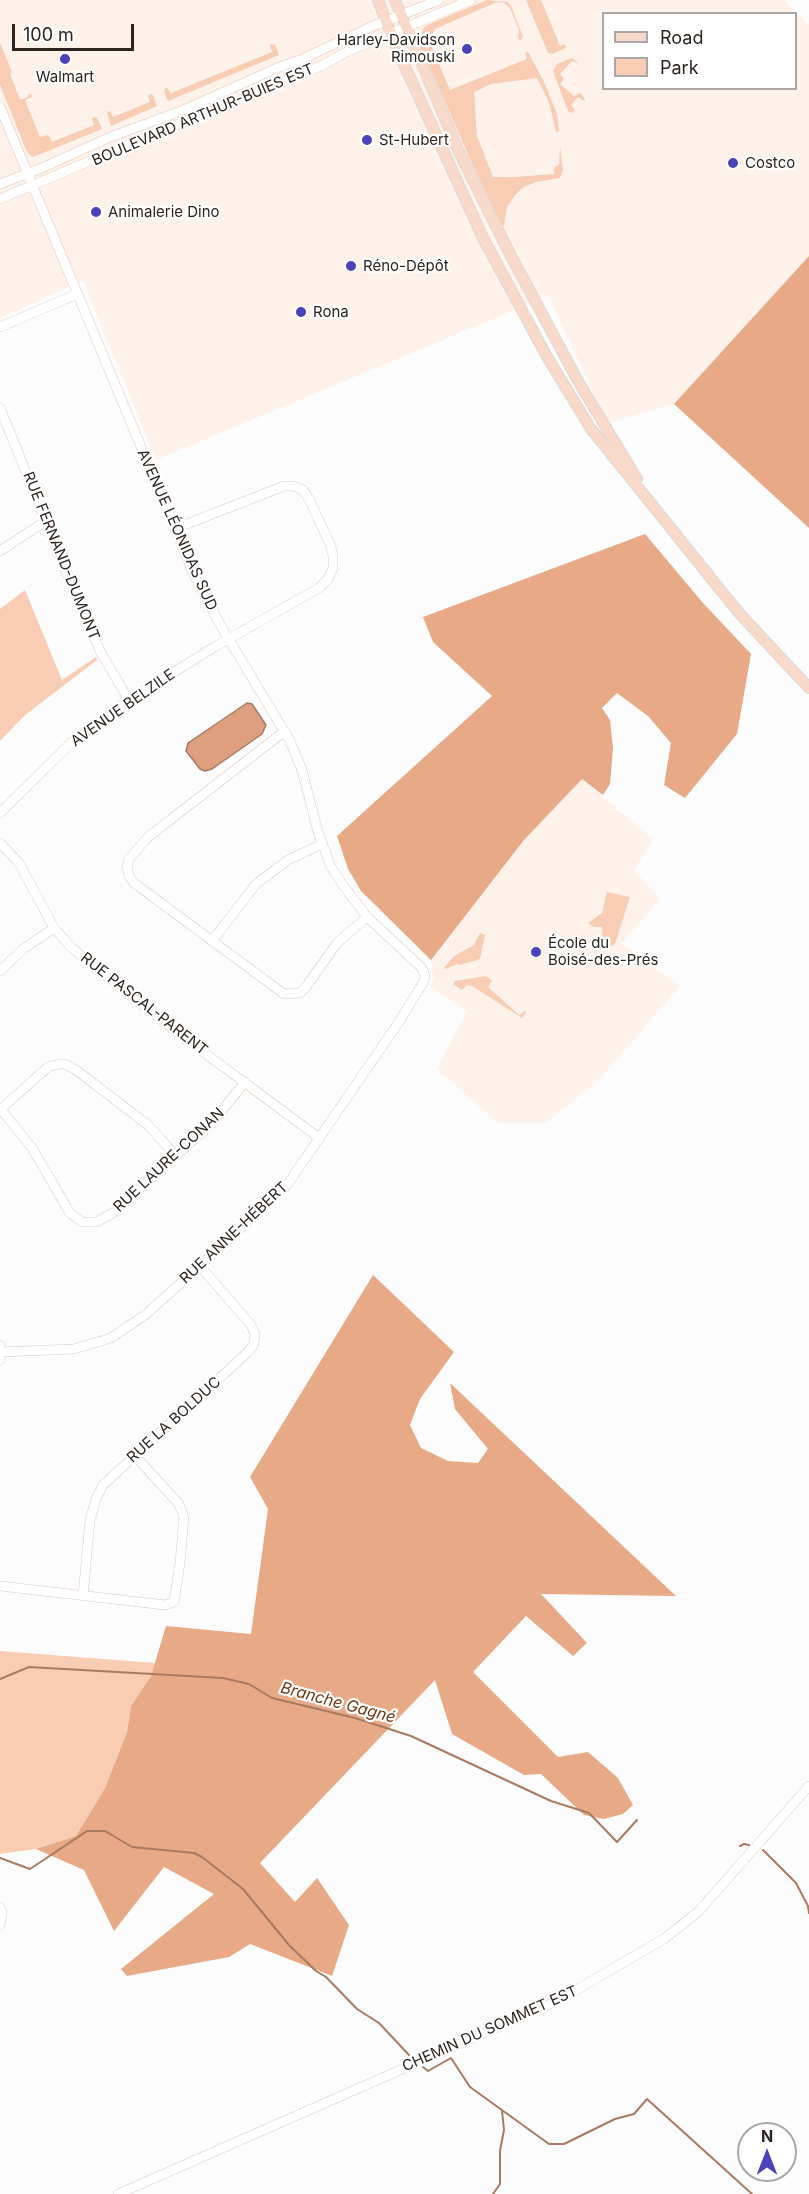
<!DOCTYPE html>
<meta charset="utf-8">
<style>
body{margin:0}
#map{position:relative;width:809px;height:2194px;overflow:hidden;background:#fcfcfc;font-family:Inter,sans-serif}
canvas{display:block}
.legend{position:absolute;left:602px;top:12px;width:195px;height:78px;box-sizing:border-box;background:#fff;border:2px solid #aba7a6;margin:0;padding:8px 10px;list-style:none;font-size:18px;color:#2d2420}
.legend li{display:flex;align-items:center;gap:12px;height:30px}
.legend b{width:30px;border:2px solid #aba7a6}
.north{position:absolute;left:737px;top:2122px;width:60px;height:60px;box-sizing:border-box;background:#fff;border:2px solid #aba7a6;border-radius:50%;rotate:0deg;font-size:16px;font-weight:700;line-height:24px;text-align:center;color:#2d2420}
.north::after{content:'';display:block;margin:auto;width:21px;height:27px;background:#4c43ba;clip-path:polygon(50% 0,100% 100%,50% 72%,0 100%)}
.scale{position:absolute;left:12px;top:24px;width:122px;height:27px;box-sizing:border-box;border:3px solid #2d2420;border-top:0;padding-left:8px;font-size:18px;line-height:21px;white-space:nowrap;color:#2d2420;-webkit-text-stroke:4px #fff;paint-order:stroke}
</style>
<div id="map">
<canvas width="809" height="2194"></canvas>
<ul class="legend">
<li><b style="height:8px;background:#f9daca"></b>Road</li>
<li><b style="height:16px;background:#f9ccb4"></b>Park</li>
</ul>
<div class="north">N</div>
<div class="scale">100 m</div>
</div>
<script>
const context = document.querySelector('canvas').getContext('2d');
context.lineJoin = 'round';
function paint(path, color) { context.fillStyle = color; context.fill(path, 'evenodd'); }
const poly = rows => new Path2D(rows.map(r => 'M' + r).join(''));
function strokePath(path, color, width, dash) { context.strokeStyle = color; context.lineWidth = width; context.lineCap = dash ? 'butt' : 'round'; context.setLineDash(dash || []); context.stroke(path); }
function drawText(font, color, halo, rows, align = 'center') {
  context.font = font + ' Inter,sans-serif'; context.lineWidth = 4.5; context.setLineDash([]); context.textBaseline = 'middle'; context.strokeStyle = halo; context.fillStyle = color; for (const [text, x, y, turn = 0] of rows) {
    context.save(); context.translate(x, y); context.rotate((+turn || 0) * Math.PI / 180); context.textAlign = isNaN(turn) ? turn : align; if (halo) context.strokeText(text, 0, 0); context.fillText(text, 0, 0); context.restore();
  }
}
const built = poly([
 [0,0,783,0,809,25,809,256,674,404,608,423,548,296,156,460,83,281,0,318],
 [604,14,796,14,796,88,604,88],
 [582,779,653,839,634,870,660,899,622,943,680,986,600,1079,546,1123,498,1123,437,1069,467,1011,429,986,434,979,431,960,524,840]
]);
const green = poly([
 [487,0,507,2,511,6,523,37,520,41,518,37,519,30,510,8,504,3,497,2,435,29,430,39,431,45,450,90,527,59,525,52,528,52,544,82,557,114,559,131,556,132,549,102,537,78,491,84,474,92,477,136,493,177,515,177,554,174,554,168,559,164,560,147,563,170,560,178,536,182,522,188,516,194,507,207,504,225,502,226,469,157,421,47,420,40,424,27,429,24],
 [526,0,541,0,560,46,565,44,566,48,552,54,548,53],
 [0,43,12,72,10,74,20,100,28,97,28,95,31,94,32,97,25,100,40,137,48,135,52,142,94,125,92,119,94,117,97,118,102,129,33,157,27,152,0,85],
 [270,44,275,45,279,55,168,101,164,91,166,87,171,93,272,52],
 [572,58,579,64,572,61,560,74,564,79,560,84,574,96,580,93,585,99,584,101,578,97,571,105,575,110,571,113,568,111,553,71,557,64],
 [150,94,153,95,157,106,111,126,107,112,110,111,113,117,150,102,148,96],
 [25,590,62,680,96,657,97,660,24,716,0,741,0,609],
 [607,892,630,897,615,944,603,950,602,927,594,927,588,923,602,913],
 [480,933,485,935,480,959,460,965,458,964,445,969,444,968,454,956,474,945],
 [486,976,492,981,488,987,519,1015,525,1011,526,1013,522,1018,472,986,467,985,462,990,453,984,455,981],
 [0,1651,155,1663,151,1676,131,1706,127,1732,105,1788,76,1836,36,1849,0,1854]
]);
const forest = poly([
 [809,256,809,528,674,404],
 [645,534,703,603,751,654,737,734,685,798,664,785,671,743,648,716,617,693,602,708,610,720,613,748,610,784,603,795,582,779,524,840,431,960,361,891,348,869,337,836,492,696,433,642,423,617],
 [373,1275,454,1352,420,1399,410,1425,421,1448,448,1461,478,1463,488,1449,455,1409,450,1383,676,1596,541,1594,587,1643,573,1656,526,1616,473,1672,558,1757,588,1752,618,1778,633,1805,623,1814,604,1819,584,1815,541,1774,524,1775,452,1734,435,1680,260,1863,295,1902,317,1878,349,1925,332,1976,250,1944,229,1957,127,1976,121,1969,214,1894,164,1867,114,1931,84,1870,36,1849,76,1836,105,1788,127,1732,131,1706,151,1676,166,1626,251,1634,268,1509,250,1477]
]);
const water = poly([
 [247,703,252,704,266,725,262,734,212,769,205,771,200,769,186,751,188,743,247,703]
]);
const stream = poly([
 [0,1679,29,1667,223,1678,249,1684,272,1698,355,1718,411,1736,551,1801,589,1813,617,1842,637,1820],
 [740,1846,744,1844,749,1845],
 [763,1850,796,1883,808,1906,809,1913],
 [0,1858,30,1869,87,1831,105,1831,132,1847,194,1853,202,1857,243,1889,289,1945,316,1971,326,1977,357,2009,379,2023,409,2055],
 [423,2067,428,2071,451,2058,470,2087,549,2144,564,2144,615,2119,634,2114,647,2099,752,2194],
 [493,2194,500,2184,500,2151,504,2130,502,2111]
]);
const minor = poly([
 [0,107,195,577,222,628,290,741,302,770,318,832,331,867,343,885,367,917,422,968,425,976,424,981,401,1019,287,1185,200,1266,145,1315,111,1338,74,1349,1,1352],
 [0,184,44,167,110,137,181,111,277,68,300,60,373,26,439,0],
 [0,199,161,131,229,105,323,65,344,53,471,0],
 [0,327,77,294],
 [0,408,81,608,102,655,129,700],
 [0,551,46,521],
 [285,731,148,837,129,859,127,866,129,876,134,883,284,994,300,993,306,987,337,943,367,917],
 [0,813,72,742,129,700,216,646,319,588,328,579,333,568,333,555,330,544,309,499,303,490,294,486,284,486,174,529],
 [0,843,19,863,54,928,72,948,183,1037,318,1137],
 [212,941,256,884,288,860,322,844],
 [0,971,23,949,54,928],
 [0,1108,32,1148,70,1213,82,1222,96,1222,113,1213,212,1123,245,1082],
 [1,1109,48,1067,60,1064,65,1064,76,1070,148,1125,176,1156],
 [0,1345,0,1360],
 [0,1586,165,1605,174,1602,180,1563,184,1517,179,1504,136,1457],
 [83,1596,90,1520,96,1499,103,1485,248,1352,254,1344,255,1334,251,1325,200,1266],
 [0,1907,2,1913,0,1925],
 [118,2194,557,2001,664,1939,699,1911,809,1786]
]);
const major = poly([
 [378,0,396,47,483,238,546,355,591,429,739,613,809,688],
 [395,0,459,152,511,256,578,381,637,479]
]);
const markers = [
 [467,49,6,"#4c43ba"],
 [65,59,6,"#4c43ba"],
 [367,140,6,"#4c43ba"],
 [733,163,6,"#4c43ba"],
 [96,212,6,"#4c43ba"],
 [351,266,6,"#4c43ba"],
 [301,312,6,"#4c43ba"],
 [536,952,6,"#4c43ba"]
];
const poiNames = [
 ["Harley-Davidson",455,40,"right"],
 ["Rimouski",455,57,"right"],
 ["Walmart",65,77,"center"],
 ["St-Hubert",379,140],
 ["Costco",745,163],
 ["Animalerie Dino",108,212],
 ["Réno-Dépôt",363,266],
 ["Rona",313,312],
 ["École du",548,943],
 ["Boisé-des-Prés",548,960]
];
const streetNames = [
 ["BOULEVARD ARTHUR-BUIES EST",203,115,-23],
 ["AVENUE LÉONIDAS SUD",177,530,66],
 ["RUE FERNAND-DUMONT",61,556,68],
 ["AVENUE BELZILE",123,708,-35],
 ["RUE PASCAL-PARENT",144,1004,38],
 ["RUE LAURE-CONAN",169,1160,-43],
 ["RUE ANNE-HÉBERT",234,1233,-43],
 ["RUE LA BOLDUC",174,1420,-42],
 ["CHEMIN DU SOMMET EST",490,2029,-24]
];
const waterNames = [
 ["Branche Gagné",338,1703,15]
];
paint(built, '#fef2eb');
paint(green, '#f9ccb4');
paint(forest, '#e8a986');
paint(water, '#dd9f7d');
strokePath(water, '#a87a61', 1.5);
strokePath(stream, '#a87a61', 2);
strokePath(minor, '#dec8bd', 10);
strokePath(major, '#d9d8d7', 12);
strokePath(minor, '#fff', 9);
strokePath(major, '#f9daca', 10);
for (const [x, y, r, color] of markers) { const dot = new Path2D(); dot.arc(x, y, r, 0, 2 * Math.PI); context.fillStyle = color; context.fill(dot); strokePath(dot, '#fff', 2); }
drawText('15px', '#2d2420', '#fff', poiNames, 'left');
drawText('15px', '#2d2420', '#fff', streetNames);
drawText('italic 16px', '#6e350f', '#fff', waterNames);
</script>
